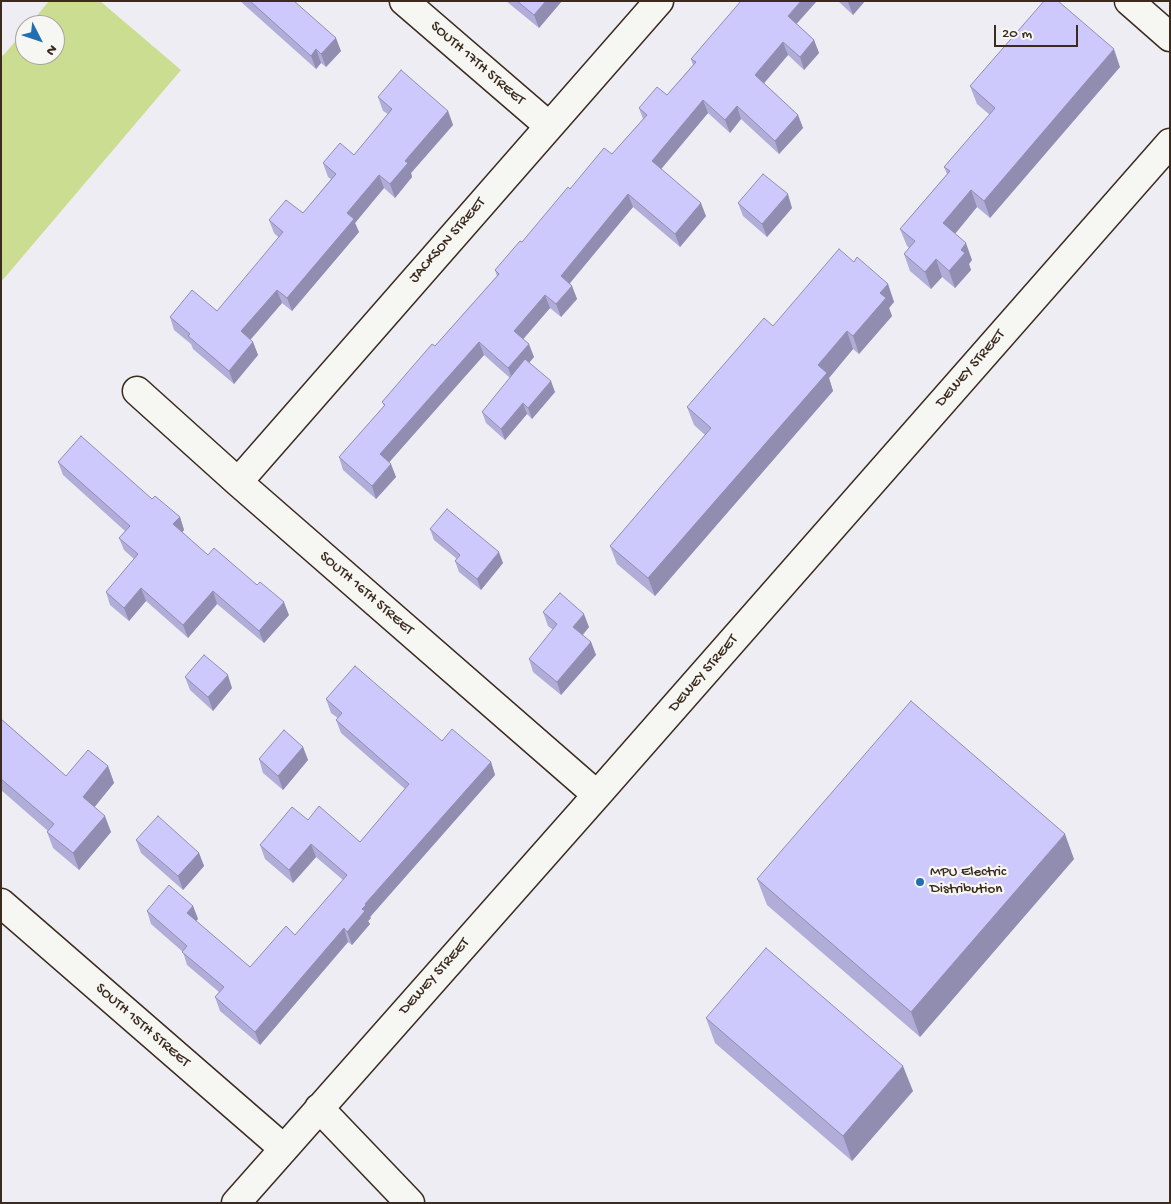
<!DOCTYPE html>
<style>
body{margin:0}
#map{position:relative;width:1171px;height:1204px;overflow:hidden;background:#eeedf4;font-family:"Gochi Hand",sans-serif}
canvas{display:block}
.frame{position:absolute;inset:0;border:2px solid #3b2a1e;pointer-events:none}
.north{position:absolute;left:15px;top:15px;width:50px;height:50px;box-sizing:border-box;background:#f6f6f2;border:1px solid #aba49d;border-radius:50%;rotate:131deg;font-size:14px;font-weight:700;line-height:20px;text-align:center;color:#3b2a1e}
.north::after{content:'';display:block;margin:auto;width:18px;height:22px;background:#1f6fb2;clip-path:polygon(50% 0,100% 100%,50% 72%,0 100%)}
.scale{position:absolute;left:994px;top:25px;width:84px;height:22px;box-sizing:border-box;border:2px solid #3b2a1e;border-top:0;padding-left:6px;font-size:15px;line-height:18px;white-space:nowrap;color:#3b2a1e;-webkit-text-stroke:4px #f6f6f2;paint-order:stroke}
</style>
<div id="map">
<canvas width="1171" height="1204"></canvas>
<div class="frame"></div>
<div class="north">N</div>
<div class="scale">20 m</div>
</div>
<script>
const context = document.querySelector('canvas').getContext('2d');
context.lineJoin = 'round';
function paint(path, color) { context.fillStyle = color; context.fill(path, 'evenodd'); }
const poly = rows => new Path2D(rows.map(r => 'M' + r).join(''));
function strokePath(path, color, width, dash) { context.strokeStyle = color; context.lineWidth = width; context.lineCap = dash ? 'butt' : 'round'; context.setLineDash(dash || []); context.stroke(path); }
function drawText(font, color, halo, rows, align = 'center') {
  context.font = font + ' "Gochi Hand",sans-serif'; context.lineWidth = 4.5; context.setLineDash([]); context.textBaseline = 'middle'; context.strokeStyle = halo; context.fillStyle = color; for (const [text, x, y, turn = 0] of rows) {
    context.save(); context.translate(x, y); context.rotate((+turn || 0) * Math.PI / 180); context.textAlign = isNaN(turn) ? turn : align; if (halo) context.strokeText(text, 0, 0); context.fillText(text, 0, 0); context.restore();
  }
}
const green = poly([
 [49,1,100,1,181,70,1,282,1,58,25,30,25,55,55,55,55,25,29,25]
]);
const minor = poly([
 [404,1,549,126],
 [1129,1,1170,37],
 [137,391,238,482,597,795],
 [238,482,659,1],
 [1,903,283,1148],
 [319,1108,410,1203],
 [236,1203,597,795,1170,143]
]);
const wall = poly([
 [240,1,294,1,341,51,326,67,321,63,316,69],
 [506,1,562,1,539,28],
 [838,1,865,1,853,15],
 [797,24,814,40,819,53,804,70,788,55,764,83,798,115,803,128,779,154,741,119,730,133,708,113,661,169,706,216,680,247,633,207,570,283,572,286,577,299,561,317,550,308,523,339,534,357,529,363,555,392,532,419,527,414,505,440,486,423,482,412,510,378,484,355,389,462,396,477,376,499,343,470,339,457,384,406,382,402,435,346,497,276,495,270,522,242,570,189,612,154,643,119,639,108,667,95,693,65,691,59],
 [1120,67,990,218,977,207,955,234,972,260,969,264,971,270,955,288,942,277,931,289,910,271,904,254,909,248,907,246,900,229,947,174,944,167,990,115,977,104,970,86],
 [378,97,448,111,453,125,411,173,412,177,395,198,384,188,355,223,359,232,292,311,282,303,250,339,253,342,258,355,234,384,193,349,191,344,174,330,170,317,217,311,279,238,274,233,269,220,303,213,331,179,328,177,323,163,354,155,388,114,383,111],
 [738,203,792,208,767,237,743,216],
 [888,284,894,302,889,308,892,316,859,354,853,349,829,378,833,391,655,596,617,564,610,546,705,435,694,425,687,407,773,326],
 [58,462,152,499,180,517,184,530,182,532,208,555,289,615,264,643,217,604,188,638,146,601,129,621,110,605,106,592,134,559,124,550,119,538,125,531,63,475],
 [430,529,503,563,481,590,459,572,455,561,457,559,434,540],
 [543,612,589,627,583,635,591,642,596,655,561,695,533,672,529,659,553,630,548,626],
 [185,677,232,688,213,711,190,690],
 [326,699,442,741,491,762,495,775,370,917,371,918,368,921,370,924,352,945,348,942,260,1045,220,1011,215,997,219,992,187,965,183,952,151,924,147,911,193,906,198,919,196,921,250,967,295,935,343,880,316,857,293,883,265,859,260,845,308,820,360,842,405,789,341,733,336,720,338,718,331,713],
 [1,719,66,776,108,766,114,783,94,807,111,832,79,870,53,848,47,832,48,831,1,790],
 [303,747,308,760,283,790,263,773,259,759],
 [136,840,199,853,204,866,183,890,141,853],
 [1074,859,920,1037,767,905,757,879],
 [706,1018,913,1091,852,1161,715,1043]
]);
const shadedWall = poly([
 [546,1,562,1,539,28,534,15],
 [801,1,817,1,792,29,788,16],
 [849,1,865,1,853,15,848,2],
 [336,38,341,51,326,67,321,54],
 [814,40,819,53,804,70,800,57],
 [783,42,788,55,760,88,755,75],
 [316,49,321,63,316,69,311,56],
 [1114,49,1120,67,990,218,984,201],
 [703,100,708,113,657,174,652,161],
 [737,106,741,119,730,133,725,120],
 [448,111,453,125,411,173,412,177,395,198,390,184,405,161],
 [798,115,803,128,779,154,775,141],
 [379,175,384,188,355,223,359,232,292,311,287,298,347,213],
 [971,190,977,207,949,241,943,223],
 [628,194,633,207,565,289,561,276],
 [788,194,792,208,767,237,762,224],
 [701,203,706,216,680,247,675,234],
 [966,243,972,260,969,264,971,270,955,288,949,271,961,250],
 [936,259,942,277,931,289,925,272],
 [888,284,894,302,889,308,892,316,859,354,853,336,880,293],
 [572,286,577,299,561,317,556,304],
 [277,290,282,303,246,345,241,331],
 [545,295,550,308,519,344,514,331],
 [847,331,853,349,829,378,833,391,655,596,648,578,818,365],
 [253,342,258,355,234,384,229,371],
 [479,342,484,355,385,467,380,454],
 [529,344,534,357,513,381,508,368],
 [551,381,555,392,532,419,528,408],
 [523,403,527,414,505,440,501,429],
 [391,464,396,477,376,499,372,486],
 [180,517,184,530,178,537,173,524],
 [499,552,503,563,481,590,477,579],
 [141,588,146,601,129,621,124,608],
 [213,591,217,604,188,638,183,625],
 [284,602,289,615,264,643,259,631],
 [584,614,589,627,578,640,573,627],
 [591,642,596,655,561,695,557,682],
 [228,675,232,688,213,711,208,697],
 [303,747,308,760,283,790,278,776],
 [491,762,495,775,370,917,371,918,368,921,370,924,352,945,347,932,362,909,365,904],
 [108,766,114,783,89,814,83,797],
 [105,816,111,832,79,870,73,853],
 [1065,834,1074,859,920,1037,911,1012],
 [311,844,316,857,293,883,289,870],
 [199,853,204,866,183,890,178,876],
 [193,906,198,919,192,926,187,913],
 [344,928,348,942,260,1045,255,1032],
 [903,1066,913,1091,852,1161,843,1136]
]);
const building = poly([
 [250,1,294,1,336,38,321,54,316,49,311,56,250,1],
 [517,1,546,1,534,15,517,1],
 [741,1,801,1,788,16,814,40,800,57,783,42,755,75,798,115,775,141,737,106,725,120,703,100,652,161,701,203,675,234,628,194,561,276,572,286,556,304,545,295,514,331,529,344,508,368,479,342,380,454,391,464,372,486,339,457,385,405,382,402,432,344,435,346,499,274,495,270,520,241,522,242,568,187,570,189,604,148,612,154,647,115,639,108,657,87,667,95,696,62,691,59,741,1],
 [1044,1,1058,1,1114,49,984,201,971,190,943,223,966,243,961,250,965,253,949,271,936,259,925,272,904,254,915,241,900,229,950,171,944,167,995,108,970,86,1044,1],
 [401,70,448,111,405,161,408,163,390,184,379,175,347,213,354,219,287,298,277,290,241,331,253,342,229,371,188,336,190,334,170,317,192,290,217,311,283,232,269,220,286,200,303,213,336,174,323,163,340,143,354,155,392,109,378,97,401,70],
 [763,174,788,194,762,224,738,203,763,174],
 [839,249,854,262,857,257,888,284,880,293,886,298,853,336,847,331,818,365,827,373,648,578,610,546,711,428,687,407,764,318,773,326,839,249],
 [525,359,551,381,528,408,523,403,501,429,482,412,525,359],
 [81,436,152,499,155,496,180,517,173,524,208,555,214,548,257,585,260,582,284,602,259,631,213,591,183,625,141,588,124,608,106,592,138,554,119,538,130,526,58,462,81,436],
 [447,509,499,552,477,579,455,561,460,555,430,529,447,509],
 [560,593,584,614,573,627,591,642,557,682,529,659,557,624,543,612,560,593],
 [204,655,228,675,208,697,185,677,204,655],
 [355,666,442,741,452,729,491,762,365,904,366,905,362,909,365,911,347,932,344,928,255,1032,215,997,224,987,182,952,187,946,147,911,169,885,193,906,187,913,250,967,286,926,295,935,347,875,311,844,289,870,260,845,292,807,308,820,319,806,360,842,409,784,336,720,342,713,326,699,355,666],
 [911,701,1065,834,911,1012,757,879,911,701],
 [1,719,66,776,88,750,108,766,83,797,105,816,73,853,47,832,54,824,1,779,1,719],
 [284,730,303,747,278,776,259,759,284,730],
 [158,816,199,853,178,876,136,840,158,816],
 [766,948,903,1066,843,1136,706,1018,766,948]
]);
const markers = [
 [920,882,5,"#1f6fb2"]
];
const streetNames = [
 ["SOUTH 17TH STREET",477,64,41],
 ["JACKSON STREET",448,241,-49],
 ["DEWEY STREET",971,369,-49],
 ["SOUTH 16TH STREET",366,594,41],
 ["DEWEY STREET",704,674,-49],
 ["DEWEY STREET",435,977,-48],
 ["SOUTH 15TH STREET",142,1026,41]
];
const poiNames = [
 ["MPU Electric",930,873],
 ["Distribution",930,890]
];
paint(green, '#cbdd91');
strokePath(minor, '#3b2a1e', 31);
strokePath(minor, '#f6f6f2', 28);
paint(wall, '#b0add9');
paint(shadedWall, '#908db0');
paint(building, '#cdc9fc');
strokePath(building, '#908db0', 1);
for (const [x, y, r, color] of markers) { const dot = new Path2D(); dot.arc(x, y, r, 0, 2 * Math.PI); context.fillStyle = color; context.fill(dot); strokePath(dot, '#f6f6f2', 2); }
drawText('15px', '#3b2a1e', '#f6f6f2', streetNames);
drawText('15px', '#3b2a1e', '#f6f6f2', poiNames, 'left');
</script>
